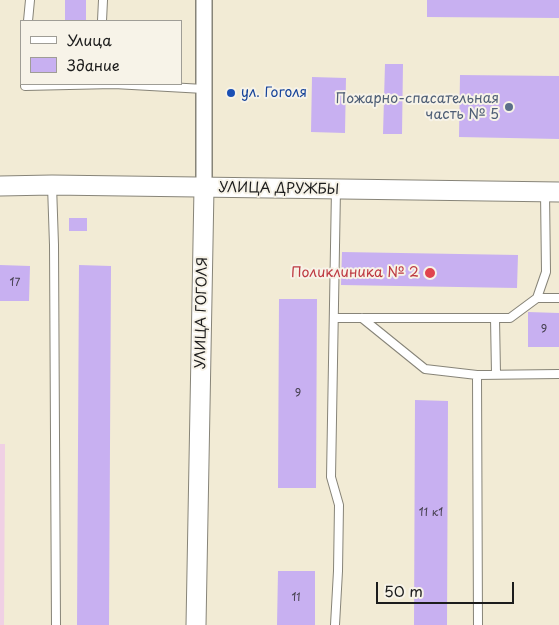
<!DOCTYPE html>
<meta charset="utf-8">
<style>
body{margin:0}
#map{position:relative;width:559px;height:625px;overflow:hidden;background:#f2ebd5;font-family:"Playpen Sans",sans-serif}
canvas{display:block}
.legend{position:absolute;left:20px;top:20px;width:162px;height:65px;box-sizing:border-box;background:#f7f3e8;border:1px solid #9f9d96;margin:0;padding:6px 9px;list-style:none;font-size:15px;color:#1c1c1c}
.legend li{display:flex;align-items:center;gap:10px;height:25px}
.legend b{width:25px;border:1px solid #9f9d96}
.scale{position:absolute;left:376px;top:582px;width:138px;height:22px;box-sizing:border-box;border:2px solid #1c1c1c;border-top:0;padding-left:6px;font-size:15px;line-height:18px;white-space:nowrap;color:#1c1c1c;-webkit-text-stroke:4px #f7f3e8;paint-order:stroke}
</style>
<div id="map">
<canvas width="559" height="625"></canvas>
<ul class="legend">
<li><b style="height:6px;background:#fff"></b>Улица</li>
<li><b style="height:14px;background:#c8b0f1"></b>Здание</li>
</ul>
<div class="scale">50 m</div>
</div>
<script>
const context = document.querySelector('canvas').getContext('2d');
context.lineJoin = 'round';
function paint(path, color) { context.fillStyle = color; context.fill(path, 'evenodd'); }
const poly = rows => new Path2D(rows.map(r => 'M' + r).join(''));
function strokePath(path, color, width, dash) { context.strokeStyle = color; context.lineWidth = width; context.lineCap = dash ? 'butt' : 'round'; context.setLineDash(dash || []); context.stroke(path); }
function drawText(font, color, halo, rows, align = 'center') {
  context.font = font + ' "Playpen Sans",sans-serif'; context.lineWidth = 4; context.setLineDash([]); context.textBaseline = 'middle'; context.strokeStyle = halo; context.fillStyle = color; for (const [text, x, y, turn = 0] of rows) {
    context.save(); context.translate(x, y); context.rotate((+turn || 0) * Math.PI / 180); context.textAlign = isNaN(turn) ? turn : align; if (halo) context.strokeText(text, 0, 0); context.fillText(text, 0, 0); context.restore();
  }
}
const built = poly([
 [0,444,5,444,4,625,0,625]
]);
const building = poly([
 [65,0,86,0,86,21,65,21],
 [427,0,559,0,559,18,427,17],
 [385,64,403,64,402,134,383,134],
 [460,75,559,76,559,139,459,137],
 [312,77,346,78,345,133,311,132],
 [69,218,87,218,87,231,69,231],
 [342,252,518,255,517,288,341,285],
 [0,265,30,266,29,301,0,301],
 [79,265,111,266,109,625,77,625],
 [279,299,317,299,316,488,278,488],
 [528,312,559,313,559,347,528,347],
 [415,400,448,401,447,625,414,625],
 [278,571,315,571,315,625,277,625]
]);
const service = poly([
 [28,21,30,0],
 [102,21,103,0],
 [25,84,25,86,114,84],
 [114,84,204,89],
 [52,185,54,245,56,625],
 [537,298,559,298],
 [334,318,510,318,537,298,546,272,545,192],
 [362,318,425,369,477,375,559,374],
 [495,318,496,374],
 [477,375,478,625],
 [335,625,338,571,339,505,331,477,336,189]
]);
const minor = poly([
 [204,0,204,188]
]);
const tertiary = poly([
 [0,186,52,185,559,192],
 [196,625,204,188]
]);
const markers = [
 [231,93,5,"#1a4fb4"],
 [509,107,5,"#5c6f8a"],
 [430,273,6,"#e0444e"]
];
const numberNames = [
 ["17",15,283],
 ["9",544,330],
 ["9",298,394],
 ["11 к1",431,513],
 ["11",296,598]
];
const transitNames = [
 ["ул. Гоголя",241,93]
];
const serviceNames = [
 ["Пожарно-спасательная",499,99],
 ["часть № 5",499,115]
];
const streetNames = [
 ["УЛИЦА ДРУЖБЫ",279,189,1],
 ["УЛИЦА ГОГОЛЯ",202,313,-89]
];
const healthNames = [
 ["Поликлиника № 2",419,273]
];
paint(built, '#f0d0e4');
paint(building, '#c8b0f1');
strokePath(service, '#878478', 10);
strokePath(minor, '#878478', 18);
strokePath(tertiary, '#878478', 21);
strokePath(service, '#fff', 8);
strokePath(minor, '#fff', 15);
strokePath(tertiary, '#fff', 19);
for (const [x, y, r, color] of markers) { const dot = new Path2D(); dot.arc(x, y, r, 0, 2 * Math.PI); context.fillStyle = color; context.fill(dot); strokePath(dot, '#f7f3e8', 2); }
drawText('11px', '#474151', null, numberNames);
drawText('14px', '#164399', '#f7f3e8', transitNames, 'left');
drawText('14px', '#4e5e75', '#f7f3e8', serviceNames, 'right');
drawText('14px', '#1c1c1c', '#f7f3e8', streetNames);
drawText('14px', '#be3a42', '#f7f3e8', healthNames, 'right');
</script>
